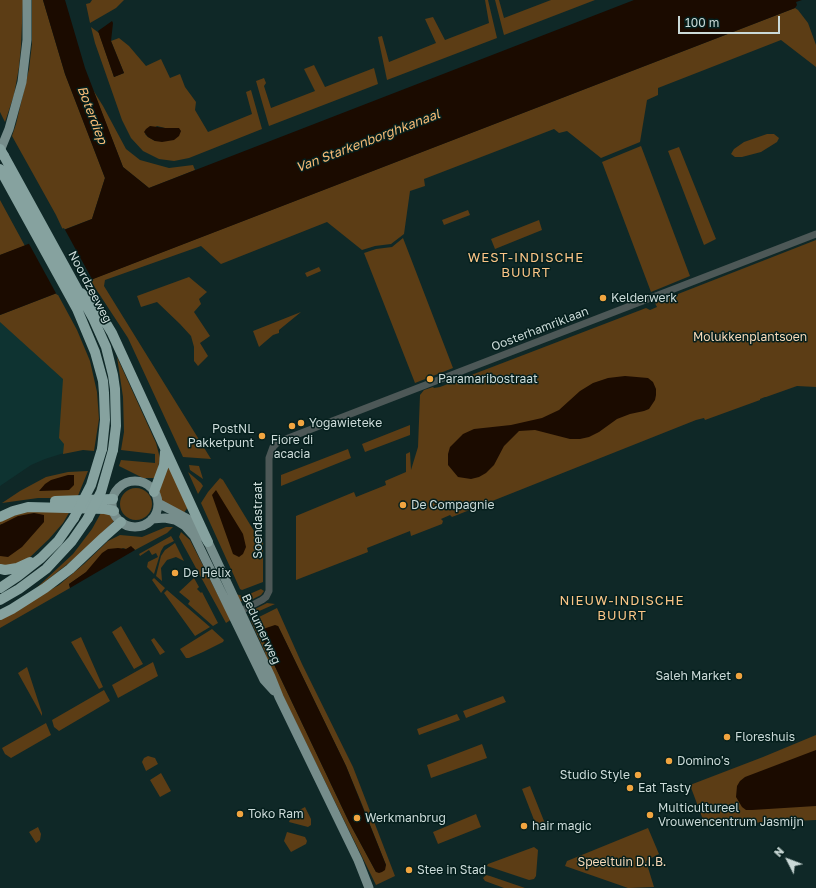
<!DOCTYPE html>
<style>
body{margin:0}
#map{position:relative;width:816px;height:888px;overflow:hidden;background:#0f2827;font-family:"Golos Text",sans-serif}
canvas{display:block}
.north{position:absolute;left:768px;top:840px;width:40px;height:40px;-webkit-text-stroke:3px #051f1d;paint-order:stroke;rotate:312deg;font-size:11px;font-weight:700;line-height:16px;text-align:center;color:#cbdad8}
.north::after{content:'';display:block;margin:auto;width:14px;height:18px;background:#cbdad8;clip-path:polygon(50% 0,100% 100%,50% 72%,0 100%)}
.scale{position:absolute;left:678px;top:16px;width:102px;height:18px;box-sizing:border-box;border:2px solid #cbdad8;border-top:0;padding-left:5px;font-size:12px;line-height:14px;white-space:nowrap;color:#cbdad8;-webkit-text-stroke:3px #051f1d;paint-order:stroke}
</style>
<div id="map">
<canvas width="816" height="888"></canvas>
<div class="north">N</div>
<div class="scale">100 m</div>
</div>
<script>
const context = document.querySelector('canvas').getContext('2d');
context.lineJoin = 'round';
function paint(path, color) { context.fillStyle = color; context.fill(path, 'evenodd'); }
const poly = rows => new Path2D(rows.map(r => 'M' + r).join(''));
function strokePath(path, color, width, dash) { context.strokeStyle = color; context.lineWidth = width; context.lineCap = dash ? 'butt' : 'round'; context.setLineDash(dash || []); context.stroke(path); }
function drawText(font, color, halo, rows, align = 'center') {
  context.font = font + ' "Golos Text",sans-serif'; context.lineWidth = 3; context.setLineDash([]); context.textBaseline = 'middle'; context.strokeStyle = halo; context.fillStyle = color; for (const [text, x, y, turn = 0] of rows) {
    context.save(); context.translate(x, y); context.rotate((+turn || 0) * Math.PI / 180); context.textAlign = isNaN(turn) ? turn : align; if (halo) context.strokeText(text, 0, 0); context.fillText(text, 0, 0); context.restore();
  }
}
const built = poly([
 [0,312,67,375,64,453,45,459,31,465,0,486]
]);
const green = poly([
 [0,0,23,0,21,46,19,67,14,95,5,122,0,112],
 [32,0,43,0,65,74,105,178,92,219,63,230,56,215,12,136,16,124,29,69,32,44],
 [92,0,124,0,116,8,90,23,86,4,90,3],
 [485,0,488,0,497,38,387,80,378,37,382,36,389,62,436,43,425,19,433,17,445,40,489,23],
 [495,0,499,0,504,18,551,0,595,0,504,35],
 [795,8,798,10,808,23,816,45,816,67,781,40,658,88,658,95,647,100,640,142,601,158,567,131,559,133,554,129,424,179,425,186,410,191,404,234,391,244,375,246,362,250,327,222,221,264,201,246,105,280,104,286,211,459,183,457,128,338,90,280],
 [91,27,99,33,114,77,124,73,111,41,119,38,129,46,146,66,161,59,170,78,180,74,185,87,196,102,195,110,208,132,252,114,246,92,251,90,262,129,189,158,174,161,159,159,143,151,131,138,122,120,95,43],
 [157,126,165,128,179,128,155,141,148,137,145,134],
 [314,65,325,87,374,68,378,84,269,126,256,81,264,78,266,83,264,86,271,108,315,91,304,69],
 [93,90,103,106,126,149,140,160,169,168,193,165,195,170,149,188,123,167],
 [767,134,774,134,779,138,777,142,761,152,742,157,735,157,731,154,734,149,744,142],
 [641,146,690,276,651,292,602,162],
 [679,147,716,239,704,245,668,151],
 [0,200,25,246,0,255],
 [468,210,470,215,444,225,442,220],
 [539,220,542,230,495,249,491,239],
 [403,238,453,368,415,383,364,253,376,249,392,247],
 [816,240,816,387,797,386,766,397,765,397,760,399,760,400,705,420,704,418,696,420,452,517,450,515,441,519,443,521,442,524,411,536,410,531,367,548,368,552,296,580,296,516,354,492,356,497,386,485,385,481,406,472,406,454,410,452,411,470,418,447,420,395,424,390,433,387,434,388,440,387,646,308,650,310,657,307,655,303],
 [319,267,321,271,307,277,305,273],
 [189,277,207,292,199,299,201,304,194,312,210,336,200,343,208,356,198,366,194,361,194,347,191,336,180,324,157,302,141,307,137,296],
 [57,293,77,330,90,361,97,392,99,419,94,451,83,450,63,454,64,444,59,438,63,379,0,322,0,315],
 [301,312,279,330,279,333,273,335,259,347,253,331],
 [117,357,156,443,160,458,156,478,143,478,119,466,121,460,155,463,155,454,121,450,124,432,123,397],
 [410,425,410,435,365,452,362,444],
 [348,449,351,458,281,486,281,475],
 [168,464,188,507,183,514,161,501,159,492],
 [189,465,199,466,203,479,190,470],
 [88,471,77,498,38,498,2,503,20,491,46,477,68,472],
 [188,472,201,483,203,486,198,494],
 [220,478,223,480,257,536,261,535,263,538,263,582,242,590,240,589,201,503,208,492],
 '120 504a16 16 0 1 1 32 0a16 16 0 1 1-32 0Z',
 [31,510,70,511,63,523,49,539,26,561,12,566,0,565,0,556,8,556,2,524,0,525,0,520],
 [102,511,108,512,115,520,84,551,32,592,73,554,92,529],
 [166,527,173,527,167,533,135,550,133,548,126,549,123,548,69,584,70,588,0,628,0,618,59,585,84,564,108,541,120,535,142,537],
 [181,532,190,540,221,601,232,619,226,623,179,537],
 [171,536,174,541,164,546,161,551,154,574,147,567,148,562,158,557,156,553,152,555,149,550,140,556,139,554],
 [175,543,184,561,176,557,167,560,161,568,162,581,156,576,161,556,165,550],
 [154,578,165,588,161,593,152,580],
 [194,578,199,587,197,589,201,593,202,592,218,623,213,626,188,604,190,601,179,592],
 [261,589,264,591,261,595,247,602,240,601,236,594,242,596,245,596],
 [167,590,210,627,195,636,164,593],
 [267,603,275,604,248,616,253,610],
 [277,608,302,664,353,767,395,876,376,885,268,666,265,652,251,621],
 [278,626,346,766,361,802,386,865,376,872,349,822,271,658,261,632],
 [121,626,143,664,134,669,112,632],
 [212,629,224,640,223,642,203,652,189,658,186,658,180,649],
 [81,637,103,687,99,689,71,642],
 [154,638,165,652,160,655,151,640],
 [153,662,158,676,118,698,112,685],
 [27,667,42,713,42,716,18,673],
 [104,690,110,701,59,731,54,727,52,720],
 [503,696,506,702,466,718,463,711],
 [457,714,460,720,419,735,417,729],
 [46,723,51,735,11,758,5,754,2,748],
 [816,735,816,820,705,825,690,785,763,757],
 [482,744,487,758,431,778,427,765],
 [148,756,155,758,158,764,146,771,142,762,144,758],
 [161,773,171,791,160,797,150,780],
 [530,786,546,826,536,830,534,826,536,825,522,789],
 [305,807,311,819,311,825,308,827,289,822,292,814],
 [476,814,481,827,438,844,433,832],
 [38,827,41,834,40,840,36,843,29,832],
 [648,828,659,854,646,861,654,887,628,888,565,866,567,861],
 [287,832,305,837,307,841,306,844,291,852,284,841],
 [534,847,538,850,536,876,534,879,529,880,487,866,488,864],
 [486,875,490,876,525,888,504,888,485,881,483,878]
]);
const water = poly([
 [43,0,65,0,85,68,123,167,149,188,634,0,802,0,796,2,797,5,795,8,0,315,0,255,92,219,105,178,65,74],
 [112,21,113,23,111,41,124,73,114,77,98,31],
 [150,126,165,128,179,128,181,131,179,136,174,140,162,142,155,141,148,137,144,132,146,129],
 [625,376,648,378,653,382,656,389,656,395,655,400,649,409,644,411,630,414,617,419,599,432,589,437,580,439,570,439,535,430,519,431,504,446,494,465,486,473,479,477,471,479,458,477,448,465,448,454,450,447,463,434,474,429,511,425,542,418,559,410,580,391,593,383,608,378],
 [68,475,74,475,74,485,69,490,39,491,45,484,51,480],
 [216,490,243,534,246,547,243,554,239,557,233,554,212,495],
 [34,513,44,515,44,522,22,547,8,557,0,556,0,525,18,516],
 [131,546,135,550,70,588,69,584,86,572,102,553,108,549,118,548,126,549],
 [275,625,278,626,282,634,346,766,386,865,385,870,382,872,379,873,376,872,349,822,271,658,260,632,263,629],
 [816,750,816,806,752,810,746,810,742,807,736,797,737,786,740,781,745,777]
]);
const pier = poly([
 [64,228,93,281,57,295,28,242]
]);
const minor = poly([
 [237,613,262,600,266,597,269,591,269,458,273,447,278,442,816,234]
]);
const major = poly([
 [0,151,9,129,22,82,27,40,27,0],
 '112 504a23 23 0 1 1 46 0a23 23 0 1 1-46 0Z',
 [158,503,188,519,200,531,208,542,271,677,279,697,358,860,369,888],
 [152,519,165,518,175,520,185,526,194,536,264,680,274,691]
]);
const highway = poly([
 [4,156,93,318,106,347,113,375,115,389,116,426,113,450],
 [0,169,77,309,95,352,103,381,104,393,105,420,102,449],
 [81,293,90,299,94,303,112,333,208,542],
 [154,492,164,465,165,452],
 [55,501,113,499],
 [0,517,13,511,28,507,105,509,114,511],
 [0,569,5,570,17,568,30,562],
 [0,588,18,576,41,558,58,541,74,518],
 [0,600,19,589,46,569,72,541,88,518],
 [0,615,12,609,45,588,70,569,104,537,121,522]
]);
const highwayBridge = poly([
 [0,149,4,156],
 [74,518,91,485,102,449],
 [88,518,101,492,113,450]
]);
const markers = [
 [603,298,4,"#f1a540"],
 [430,379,4,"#f1a540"],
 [301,423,4,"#f1a540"],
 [292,426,4,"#f1a540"],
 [262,436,4,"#f1a540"],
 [403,505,4,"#f1a540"],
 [175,573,4,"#f1a540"],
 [739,676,4,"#f1a540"],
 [727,737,4,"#f1a540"],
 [669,761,4,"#f1a540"],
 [638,775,4,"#f1a540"],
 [630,788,4,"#f1a540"],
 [240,814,4,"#f1a540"],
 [650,815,4,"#f1a540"],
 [357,818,4,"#f1a540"],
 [524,826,4,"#f1a540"],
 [409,870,4,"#f1a540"]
];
const streetNames = [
 ["Noordzeeweg",90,287,62],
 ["Oosterhamriklaan",540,329,-21],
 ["Soendastraat",258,520,-90],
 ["Bedumerweg",261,629,65]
];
const poiNames = [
 ["Kelderwerk",611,298],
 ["Paramaribostraat",438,379],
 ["Yogawieteke",309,423],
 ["PostNL",254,429,"right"],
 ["Pakketpunt",254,443,"right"],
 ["Fiore di",292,440,"center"],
 ["acacia",292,454,"center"],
 ["De Compagnie",411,505],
 ["De Helix",183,573],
 ["Saleh Market",731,676,"right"],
 ["Floreshuis",735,737],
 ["Domino's",677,761],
 ["Studio Style",630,775,"right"],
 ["Eat Tasty",638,788],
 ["Multicultureel",658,808],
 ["Vrouwencentrum Jasmijn",658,822],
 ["Toko Ram",248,814],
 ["Werkmanbrug",365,818],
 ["hair magic",532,826],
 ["Stee in Stad",417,870]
];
const parkNames = [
 ["Molukkenplantsoen",750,337],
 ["Speeltuin D.I.B.",622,862]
];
const waterNames = [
 ["Boterdiep",92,115,69],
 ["Van Starkenborghkanaal",368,141,-21]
];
const neighbourhoodNames = [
 ["WEST-INDISCHE",526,258],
 ["BUURT",526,273],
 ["NIEUW-INDISCHE",622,601],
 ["BUURT",622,616]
];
paint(built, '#0e3331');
paint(green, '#5c3d15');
paint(water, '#1b0b00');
paint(pier, '#0f2827');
strokePath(minor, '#4d5857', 7);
strokePath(major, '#768d8b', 9);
strokePath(highway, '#86a29f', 10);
strokePath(highwayBridge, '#86a29f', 10);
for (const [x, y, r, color] of markers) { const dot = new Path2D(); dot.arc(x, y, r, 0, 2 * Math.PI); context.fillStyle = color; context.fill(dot); strokePath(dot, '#051f1d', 1.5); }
drawText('12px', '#cbdad8', '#051f1d', streetNames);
drawText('12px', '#cbdad8', '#051f1d', poiNames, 'left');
drawText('12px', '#f7d9b8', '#051f1d', parkNames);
drawText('italic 13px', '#f6bb76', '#051f1d', waterNames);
context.letterSpacing = '1px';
drawText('13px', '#fbc587', '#051f1d', neighbourhoodNames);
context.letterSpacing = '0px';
</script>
